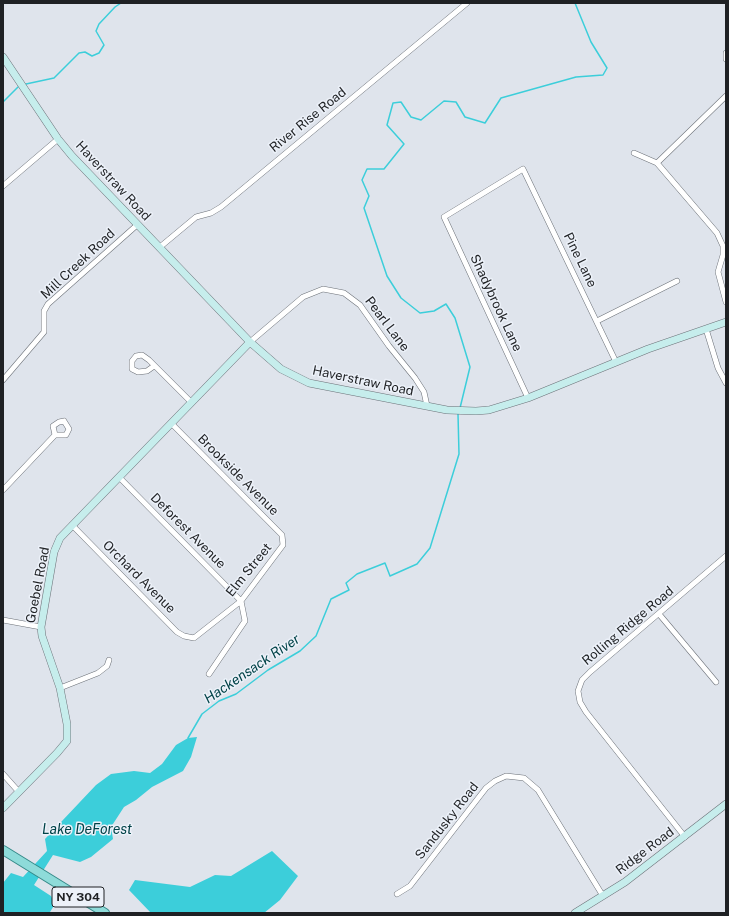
<!DOCTYPE html>
<style>
body{margin:0}
#map{position:relative;width:729px;height:916px;overflow:hidden;background:#dfe4ec;font-family:"Public Sans",sans-serif}
canvas{display:block}
.frame{position:absolute;inset:0;border:4px solid #1f2124;pointer-events:none}
</style>
<div id="map">
<canvas width="729" height="916"></canvas>
<div class="frame"></div>
</div>
<script>
const context = document.querySelector('canvas').getContext('2d');
context.lineJoin = 'round';
function paint(path, color) { context.fillStyle = color; context.fill(path, 'evenodd'); }
const poly = rows => new Path2D(rows.map(r => 'M' + r).join(''));
function strokePath(path, color, width, dash) { context.strokeStyle = color; context.lineWidth = width; context.lineCap = dash ? 'butt' : 'round'; context.setLineDash(dash || []); context.stroke(path); }
function drawText(font, color, halo, rows, align = 'center') {
  context.font = font + ' "Public Sans",sans-serif'; context.lineWidth = 3; context.setLineDash([]); context.textBaseline = 'middle'; context.strokeStyle = halo; context.fillStyle = color; for (const [text, x, y, turn = 0] of rows) {
    context.save(); context.translate(x, y); context.rotate((+turn || 0) * Math.PI / 180); context.textAlign = isNaN(turn) ? turn : align; if (halo) context.strokeText(text, 0, 0); context.fillText(text, 0, 0); context.restore();
  }
}
const water = poly([
 [197,737,191,757,183,771,152,787,136,800,124,807,111,827,113,839,91,857,80,862,53,855,34,885,51,896,55,904,50,912,3,913,3,883,11,873,23,877,47,851,45,839,96,785,111,774,134,771,150,773,162,764,176,745,188,738],
 [272,851,298,876,280,900,264,913,151,913,129,890,135,880,190,887,215,875,231,876]
]);
const stream = poly([
 [26,84,54,78,79,53,85,52,92,56,99,53,104,45,96,31,99,24,115,7,121,3],
 [3,102,18,87],
 [460,408,470,367,455,318,446,304,434,311,420,313,401,298,387,276,364,208,369,196,362,180,367,169,384,169,404,144,387,125,393,103,401,102,411,117,421,120,444,101,456,102,465,117,485,123,501,98,576,77,603,75,607,68,591,42,575,3],
 [188,738,202,714,219,701,236,694,268,670,300,651,316,636,331,599,349,590,346,583,357,574,385,563,390,576,417,564,430,548,459,454,458,414]
]);
const street = poly([
 [726,53,726,59],
 [634,153,657,163,717,233,723,246,723,255,718,272,726,302],
 [657,163,726,96],
 [3,186,58,139],
 [160,247,196,217,211,213,221,207,467,3],
 [597,321,677,281],
 [706,329,718,368,726,383],
 [250,342,303,297,323,289,344,293,360,305,389,346,415,378,424,392,427,406],
 [154,366,147,371,138,372,132,369,132,361,136,356,142,355,149,360,191,402],
 [3,380,44,332,44,311,48,304,137,225],
 [528,398,444,217,523,169,616,362],
 [64,421,69,429,66,435,55,435,53,426,59,422,64,421],
 [119,477,241,601,245,621,209,674],
 [3,490,55,435],
 [72,525,177,632,184,636,194,638,241,601,283,545,282,535,172,424],
 [659,614,716,682],
 [3,620,41,627],
 [60,688,98,673,107,666,109,660],
 [3,774,19,792],
 [685,837,586,712,580,702,578,691,582,680,590,672,726,556],
 [397,894,410,886,486,788,495,781,506,776,524,778,538,790,603,896]
]);
const secondary = poly([
 [3,57,58,139,72,156,250,342,281,369,309,383,447,410,476,411,489,410,528,398,648,349,726,322],
 [3,808,57,753,67,741,67,724,60,688,42,636,41,627,54,552,60,538,250,342],
 [575,913,625,882,726,804]
]);
const primary = poly([
 [3,850,105,913]
]);
const shields = [
 [78,897,52]
];
const shieldNames = [
 ["NY 304",78,897]
];
const streetNames = [
 ["River Rise Road",308,120,-39],
 ["Haverstraw Road",113,181,47],
 ["Pine Lane",580,260,64],
 ["Mill Creek Road",78,264,-43],
 ["Shadybrook Lane",496,303,65],
 ["Pearl Lane",387,324,53],
 ["Haverstraw Road",363,381,12],
 ["Brookside Avenue",238,475,45],
 ["Deforest Avenue",188,531,45],
 ["Elm Street",249,570,-51],
 ["Orchard Avenue",139,577,45],
 ["Goebel Road",38,585,-79],
 ["Rolling Ridge Road",628,626,-40],
 ["Sandusky Road",447,821,-52],
 ["Ridge Road",645,851,-37]
];
const waterNames = [
 ["Hackensack River",252,669,-34],
 ["Lake DeForest",87,830]
];
paint(water, '#3cceda');
strokePath(stream, '#3cceda', 1.5);
strokePath(street, '#6c7178', 6);
strokePath(secondary, '#6c7178', 8);
strokePath(primary, '#368a89', 10);
strokePath(street, '#fff', 5);
strokePath(secondary, '#c6edec', 7);
strokePath(primary, '#8edbd9', 8);
for (const [x, y, w] of shields) { const box = new Path2D(); box.roundRect(x - w / 2, y - 10, w, 20, 3); context.fillStyle = '#ecf1f9'; context.fill(box); strokePath(box, '#1f2124', 1); }
drawText('bold 12px', '#1f2124', null, shieldNames);
drawText('13px', '#1f2124', '#ecf1f9', streetNames);
drawText('italic 14px', '#004247', '#ecf1f9', waterNames);
</script>
